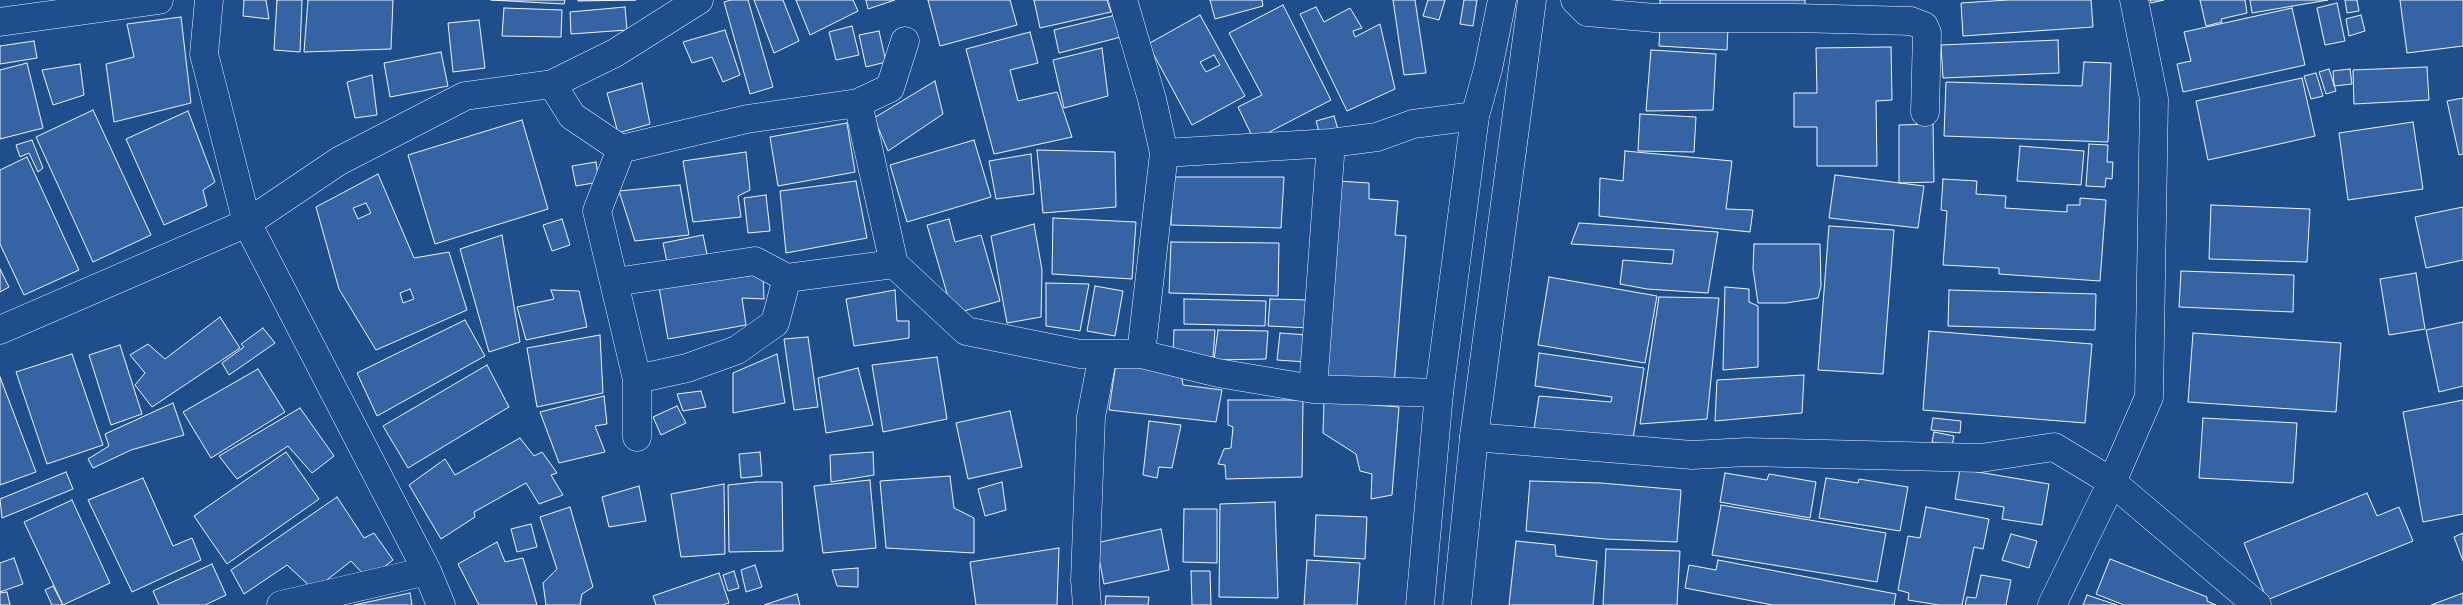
<!DOCTYPE html>
<style>
body{margin:0}
canvas{display:block;background:#1f4e8c}
</style>
<canvas width="2463" height="605"></canvas>
<script>
const context = document.querySelector('canvas').getContext('2d');
context.lineJoin = 'round';
function paint(path, color) { context.fillStyle = color; context.fill(path, 'evenodd'); }
const poly = rows => new Path2D(rows.map(r => 'M' + r).join(''));
function strokePath(path, color, width, dash) { context.strokeStyle = color; context.lineWidth = width; context.lineCap = dash ? 'butt' : 'round'; context.setLineDash(dash || []); context.stroke(path); }
const building = poly([
 [244,0,266,0,269,19,243,16,244,0],
 [277,0,302,0,300,52,274,50,277,0],
 [308,0,393,0,391,49,304,52,308,0],
 [491,0,565,0,564,4,491,0],
 [578,0,636,0,578,1,578,0],
 [731,0,748,0,773,87,750,94,724,2,731,0],
 [754,0,783,0,799,41,774,53,754,0],
 [796,0,853,0,858,11,810,35,796,0],
 [866,0,895,0,868,9,866,0],
 [928,0,1010,0,1017,25,940,46,928,0],
 [1034,0,1107,0,1111,12,1040,28,1034,0],
 [1210,0,1262,0,1263,6,1215,19,1210,0],
 [1393,0,1415,0,1426,73,1404,75,1393,0],
 [1428,0,1445,0,1439,20,1423,16,1428,0],
 [1464,0,1477,0,1473,26,1460,24,1464,0],
 [1660,0,1805,0,1805,11,1660,10,1660,0],
 [2007,0,2091,0,2093,27,1963,36,1961,3,2007,0],
 [2150,0,2164,0,2151,3,2150,0],
 [2200,0,2245,0,2247,13,2221,19,2222,22,2206,26,2200,0],
 [2250,0,2328,0,2252,13,2250,0],
 [2345,0,2357,0,2359,11,2347,13,2345,0],
 [2400,0,2463,0,2463,46,2407,53,2400,0],
 [2337,3,2345,41,2325,45,2317,8,2337,3],
 [1283,5,1331,100,1254,140,1238,107,1262,95,1229,33,1283,5],
 [625,7,627,30,571,34,570,12,625,7],
 [1316,7,1324,22,1350,8,1362,28,1353,31,1355,37,1380,24,1395,89,1347,111,1300,14,1316,7],
 [504,8,562,10,561,37,502,36,504,8],
 [2292,8,2305,65,2183,92,2177,64,2191,61,2184,32,2292,8],
 [1116,15,1121,37,1059,53,1054,30,1116,15],
 [1200,15,1245,96,1192,125,1148,44,1200,15],
 [1214,55,1220,65,1206,72,1200,62,1214,55],
 [2361,15,2365,31,2349,36,2346,19,2361,15],
 [181,17,191,103,114,122,106,64,134,57,127,24,181,17],
 [479,20,485,68,453,72,448,23,479,20],
 [1660,24,1728,28,1727,50,1659,46,1660,24],
 [852,26,859,55,836,60,829,32,852,26],
 [725,30,740,75,723,82,712,57,692,63,683,42,725,30],
 [879,31,886,62,866,67,859,35,879,31],
 [1030,32,1038,63,1010,70,1018,101,1057,92,1072,137,994,154,966,49,1030,32],
 [2058,40,2059,73,1943,78,1941,45,2058,40],
 [34,41,37,58,0,64,0,46,34,41],
 [1891,47,1892,100,1876,101,1877,166,1817,166,1817,127,1794,127,1794,93,1817,93,1816,48,1891,47],
 [1102,48,1108,96,1064,108,1053,60,1102,48],
 [1651,50,1716,54,1713,110,1646,111,1651,50],
 [441,52,448,86,390,97,384,63,441,52],
 [2084,62,2111,63,2108,142,1944,136,1946,82,2082,86,2084,62],
 [27,63,43,128,0,139,0,70,27,63],
 [80,64,84,95,53,105,42,70,80,64],
 [2427,67,2429,100,2354,104,2353,70,2427,67],
 [2329,69,2336,91,2326,94,2319,72,2329,69],
 [2350,69,2352,84,2334,86,2333,71,2350,69],
 [2316,73,2323,96,2311,99,2304,76,2316,73],
 [372,75,377,115,355,118,347,82,372,75],
 [2302,78,2315,136,2208,160,2196,101,2302,78],
 [935,81,943,114,888,151,874,118,935,81],
 [642,83,650,124,618,133,607,93,642,83],
 [2463,98,2463,154,2459,155,2447,101,2463,98],
 [93,110,151,235,93,262,36,137,93,110],
 [188,111,215,182,203,190,207,206,164,225,126,139,188,111],
 [1640,114,1696,117,1694,152,1638,151,1640,114],
 [1334,116,1340,136,1322,142,1316,121,1334,116],
 [522,120,548,209,435,244,408,155,522,120],
 [2413,122,2423,189,2348,200,2339,133,2413,122],
 [847,123,855,172,778,186,770,137,847,123],
 [1933,124,1934,182,1899,183,1899,125,1933,124],
 [32,140,43,168,38,172,29,153,20,157,16,145,32,140],
 [974,140,991,197,907,222,890,165,974,140],
 [2089,144,2108,145,2107,162,2113,162,2112,179,2106,178,2105,187,2086,186,2089,144],
 [2020,146,2084,151,2081,185,2017,181,2020,146],
 [1037,150,1115,152,1116,207,1043,213,1037,150],
 [1625,151,1732,161,1726,209,1753,210,1750,232,1599,216,1600,178,1623,181,1625,151],
 [746,152,750,190,738,196,741,217,693,222,683,161,746,152],
 [1031,154,1034,194,996,199,989,161,1031,154],
 [27,157,79,270,24,295,0,244,0,170,27,157],
 [596,162,599,182,576,186,572,166,596,162],
 [378,174,414,258,449,252,467,310,376,350,339,289,316,207,378,174],
 [366,203,371,213,358,219,353,208,366,203],
 [410,289,414,299,403,303,400,293,410,289],
 [1835,175,1924,186,1918,228,1829,218,1835,175],
 [1173,177,1284,177,1281,228,1171,225,1173,177],
 [1943,179,1977,181,1976,194,2006,196,2005,208,2067,212,2067,205,2080,205,2080,198,2106,200,2100,281,1999,274,1999,268,1943,265,1947,211,1941,210,1943,179],
 [856,181,867,238,786,253,780,191,856,181],
 [1338,181,1369,183,1369,199,1398,201,1395,235,1406,236,1394,385,1322,380,1338,181],
 [680,185,689,235,635,241,619,191,680,185],
 [766,195,770,231,748,233,744,198,766,195],
 [2211,205,2310,209,2307,262,2209,259,2211,205],
 [2463,207,2463,260,2426,268,2415,217,2463,207],
 [1053,218,1136,222,1132,279,1052,274,1053,218],
 [562,219,570,245,552,251,543,225,562,219],
 [949,219,955,242,981,235,1000,301,953,314,927,225,949,219],
 [1579,223,1718,232,1708,293,1647,289,1620,284,1623,260,1672,264,1674,250,1571,244,1579,223],
 [1034,224,1042,270,1041,317,1007,323,991,236,1034,224],
 [1829,226,1894,230,1883,374,1818,370,1829,226],
 [502,235,520,342,489,352,460,249,502,235],
 [703,235,708,259,668,267,663,243,703,235],
 [1171,242,1279,243,1278,296,1169,293,1171,242],
 [1754,244,1820,244,1821,286,1818,298,1786,303,1758,303,1753,269,1754,244],
 [0,269,9,287,0,292,0,269],
 [2181,271,2294,275,2293,312,2179,307,2181,271],
 [2416,273,2425,329,2389,335,2380,279,2416,273],
 [763,274,764,299,742,298,746,325,668,339,659,287,763,274],
 [1549,277,1657,296,1645,363,1538,345,1549,277],
 [1046,283,1089,284,1080,331,1046,326,1046,283],
 [1095,286,1123,291,1115,336,1087,331,1095,286],
 [1725,287,1749,289,1749,302,1758,306,1758,367,1723,370,1725,287],
 [551,290,579,291,587,327,526,340,517,307,554,299,551,290],
 [895,290,897,321,909,321,909,338,854,346,846,299,895,290],
 [1949,290,2096,294,2095,330,1948,326,1949,290],
 [1659,297,1719,298,1707,419,1640,424,1659,297],
 [1184,299,1266,301,1265,326,1184,324,1184,299],
 [1270,299,1311,300,1311,328,1268,326,1270,299],
 [220,317,240,348,152,407,135,385,145,373,130,355,148,344,165,359,220,317],
 [465,320,485,356,377,416,357,373,465,320],
 [2463,322,2463,386,2439,392,2426,330,2463,322],
 [263,328,275,343,229,375,222,363,244,347,241,344,263,328],
 [1174,330,1215,330,1213,357,1173,356,1174,330],
 [1218,330,1268,331,1266,359,1214,360,1218,330],
 [1929,331,2092,344,2085,423,1923,410,1929,331],
 [1280,333,1308,335,1306,362,1277,360,1280,333],
 [2193,333,2341,343,2336,412,2188,402,2193,333],
 [600,335,603,393,537,407,527,348,600,335],
 [808,337,818,407,794,410,784,339,808,337],
 [120,345,142,414,111,425,89,355,120,345],
 [1539,353,1644,368,1633,439,1533,436,1539,396,1611,402,1612,397,1535,386,1539,353],
 [72,354,103,445,47,464,16,372,72,354],
 [777,354,785,403,733,413,733,373,777,354],
 [937,357,947,419,883,432,872,365,937,357],
 [1116,363,1181,373,1183,385,1222,390,1216,422,1109,410,1116,363],
 [487,365,509,407,408,468,383,426,487,365],
 [858,368,873,425,826,433,818,378,858,368],
 [258,369,285,412,211,458,183,412,258,369],
 [1804,375,1802,413,1715,421,1717,380,1804,375],
 [0,377,36,472,0,485,0,377],
 [701,391,706,407,683,411,677,394,701,391],
 [604,396,607,424,595,426,605,452,559,463,540,412,604,396],
 [1228,400,1303,400,1302,477,1226,479,1225,465,1218,464,1224,449,1231,448,1233,427,1228,425,1228,400],
 [2463,400,2463,514,2423,522,2403,412,2463,400],
 [1324,401,1399,407,1392,495,1371,499,1372,474,1360,471,1356,454,1323,433,1324,401],
 [173,403,184,435,131,450,93,468,88,459,109,446,105,434,173,403],
 [677,406,686,423,661,435,653,417,677,406],
 [300,408,334,456,312,473,288,446,237,479,219,456,300,408],
 [1010,411,1022,467,968,479,956,423,1010,411],
 [1933,418,1961,421,1960,433,1931,430,1933,418],
 [2203,418,2297,423,2293,483,2199,478,2203,418],
 [1149,421,1181,425,1172,468,1159,467,1157,478,1143,475,1149,421],
 [1934,432,1954,436,1952,446,1932,442,1934,432],
 [520,438,534,456,542,452,557,473,551,475,563,495,539,504,526,483,474,512,475,517,441,539,409,485,445,459,455,475,520,438],
 [286,452,319,499,227,564,194,516,286,452],
 [760,452,762,476,741,478,739,454,760,452],
 [873,452,874,475,831,482,830,455,873,452],
 [1960,469,2049,484,2042,525,2002,519,2004,507,1955,499,1960,469],
 [66,472,73,489,2,518,0,499,66,472],
 [1725,473,1767,480,1769,474,1816,482,1810,518,1720,502,1725,473],
 [950,476,954,508,974,518,974,553,886,548,880,481,950,476],
 [143,478,173,546,192,538,201,560,132,592,88,500,143,478],
 [1826,478,1858,483,1859,479,1908,487,1900,531,1819,518,1826,478],
 [870,480,876,548,823,553,814,486,870,480],
 [1530,481,1601,483,1681,490,1677,542,1605,539,1526,531,1530,481],
 [756,482,782,482,783,551,729,552,728,485,756,482],
 [1002,482,1006,510,985,516,978,489,1002,482],
 [724,484,725,554,681,557,671,494,724,484],
 [639,486,646,521,609,527,602,497,639,486],
 [2367,493,2377,516,2399,507,2413,541,2267,600,2244,543,2367,493],
 [337,497,364,538,374,533,393,560,368,579,351,561,314,590,287,565,244,594,231,570,337,497],
 [72,500,110,583,63,605,24,522,72,500],
 [1275,502,1278,598,1219,597,1220,504,1275,502],
 [1721,505,1886,533,1877,582,1712,555,1721,505],
 [570,507,593,587,582,594,580,605,546,605,543,583,557,569,540,517,570,507],
 [1926,507,1989,519,1983,549,1974,547,1962,605,1939,605,1908,600,1909,593,1898,590,1908,536,1920,538,1926,507],
 [1184,509,1217,509,1217,563,1183,562,1184,509],
 [1316,515,1367,517,1365,559,1314,556,1316,515],
 [531,524,537,547,517,552,511,529,531,524],
 [1161,529,1169,570,1104,584,1096,543,1161,529],
 [2463,533,2463,561,2454,537,2463,533],
 [2011,534,2037,541,2029,568,2002,560,2011,534],
 [1516,541,1555,545,1556,556,1597,561,1593,605,1509,605,1516,541],
 [497,542,505,562,523,558,537,605,479,605,458,564,497,542],
 [1059,548,1057,605,976,605,970,562,1059,548],
 [1606,549,1680,551,1677,605,1603,605,1606,549],
 [14,558,23,584,0,592,0,563,14,558],
 [2110,559,2207,597,2207,601,2216,605,2124,605,2096,594,2110,559],
 [1307,560,1360,563,1357,605,1304,605,1307,560],
 [1718,560,1896,594,1894,605,1773,605,1685,588,1689,565,1716,570,1718,560],
 [212,564,226,595,205,605,159,605,153,591,212,564],
 [755,565,762,587,746,592,741,570,755,565],
 [858,568,858,587,837,586,832,570,858,568],
 [734,571,739,588,728,591,723,575,734,571],
 [1191,571,1210,571,1211,605,1192,605,1191,571],
 [719,573,729,603,722,605,656,605,653,596,719,573],
 [1981,575,2011,580,2006,605,1965,605,1967,597,1976,598,1981,575],
 [53,586,63,605,52,605,45,590,53,586],
 [7,592,10,605,0,605,0,593,7,592],
 [410,593,412,605,354,605,410,593],
 [2463,593,2463,605,2431,605,2463,593],
 [797,594,800,605,764,605,797,594],
 [2087,595,2117,605,2083,605,2087,595],
 [1106,596,1149,597,1148,605,1105,605,1106,596]
]);
const minor = poly([
 [209,0,204,54,247,223,427,571,441,605],
 [1123,0,1152,99,1164,153,1141,354],
 [1575,0,1587,12,1655,18,1795,18,1911,21,1924,26,1927,33,1925,112],
 [0,22,159,0],
 [552,84,572,116,621,149,747,119,858,103,890,88,905,41],
 [858,103,894,264],
 [621,149,597,211,637,379],
 [1164,153,1331,143,1377,137,1413,124,1475,116],
 [615,282,755,261,787,278],
 [0,330,247,223,339,161,465,96,552,84,615,53,699,0],
 [1313,389,1331,143],
 [637,437,637,379,687,368,737,350,775,323,787,278,894,264,966,331,1080,354,1141,354,1218,373,1313,389,1439,393],
 [1474,437,1692,455,1747,452,1981,458,2054,447,2112,482,2257,605],
 [281,605,427,571],
 [1087,605,1085,580,1091,417,1103,354],
 [2052,605,2112,482,2149,397,2154,99,2134,0]
]);
const major = poly([
 [1420,605,1439,393,1475,116,1488,69,1502,0],
 [1457,605,1474,437,1532,0]
]);
paint(building, '#3563a3');
strokePath(building, '#f2f6ff', 1);
strokePath(minor, '#f2f6ff', 29);
strokePath(major, '#f2f6ff', 29);
strokePath(minor, '#1f4e8c', 28);
strokePath(major, '#1f4e8c', 28);
</script>
